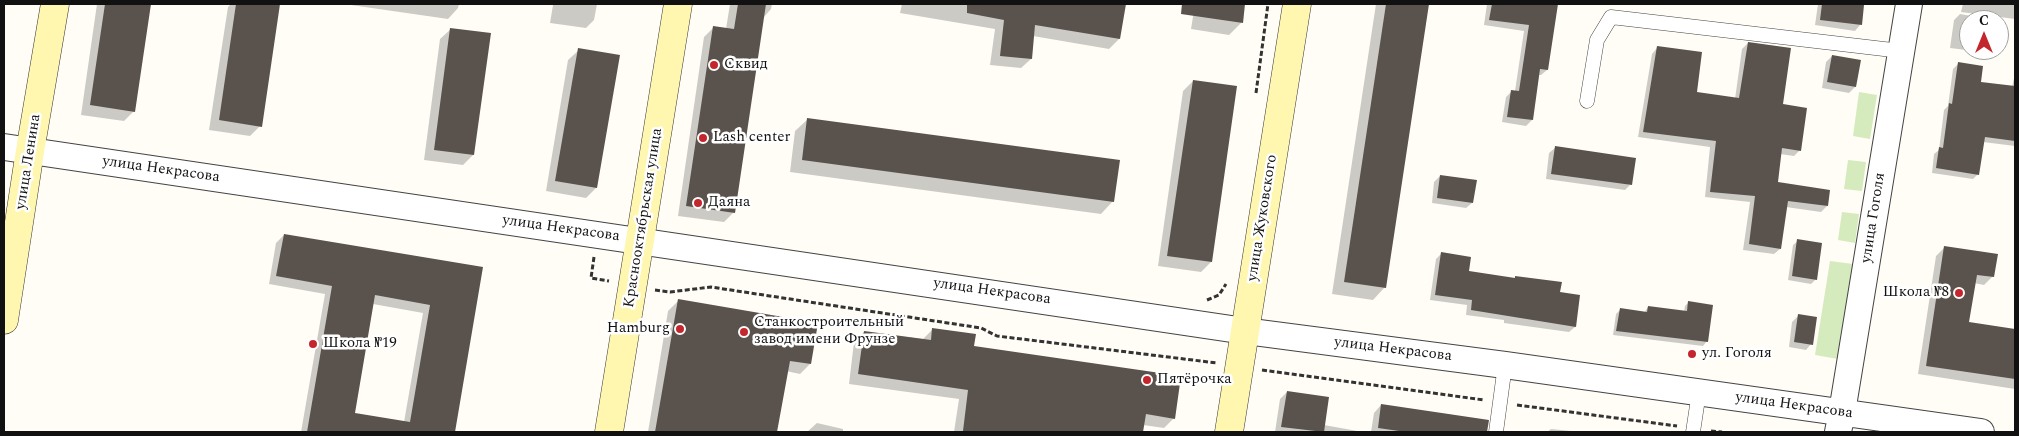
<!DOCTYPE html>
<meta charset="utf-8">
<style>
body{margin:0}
#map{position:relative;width:2019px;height:436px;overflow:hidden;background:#fffdf5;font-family:Spectral,serif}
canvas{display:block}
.frame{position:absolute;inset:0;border:5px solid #111;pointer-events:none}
.north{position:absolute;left:1959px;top:10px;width:50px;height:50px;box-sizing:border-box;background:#fff;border:1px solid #a0a0a0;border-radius:50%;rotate:0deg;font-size:14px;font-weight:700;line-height:20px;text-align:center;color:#111}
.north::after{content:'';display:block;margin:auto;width:18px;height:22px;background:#c4262e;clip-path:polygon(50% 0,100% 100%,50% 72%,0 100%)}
</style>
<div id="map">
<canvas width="2019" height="436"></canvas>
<div class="frame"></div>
<div class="north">С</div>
</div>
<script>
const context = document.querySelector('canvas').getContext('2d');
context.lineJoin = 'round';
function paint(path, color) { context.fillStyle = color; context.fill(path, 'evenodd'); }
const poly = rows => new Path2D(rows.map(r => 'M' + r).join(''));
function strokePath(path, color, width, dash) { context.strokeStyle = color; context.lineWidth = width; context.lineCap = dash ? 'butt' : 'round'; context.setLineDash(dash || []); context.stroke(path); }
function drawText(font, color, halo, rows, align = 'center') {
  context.font = font + ' Spectral,serif'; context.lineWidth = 5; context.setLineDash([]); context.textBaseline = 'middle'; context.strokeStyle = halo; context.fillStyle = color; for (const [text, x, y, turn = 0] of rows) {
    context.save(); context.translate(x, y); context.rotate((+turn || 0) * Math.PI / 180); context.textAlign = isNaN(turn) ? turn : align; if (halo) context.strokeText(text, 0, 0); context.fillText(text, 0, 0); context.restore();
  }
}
const green = poly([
 [1859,92,1877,95,1870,139,1853,136],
 [1848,160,1866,162,1862,191,1844,189],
 [1842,212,1859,214,1855,243,1838,240],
 [1830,261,1853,264,1838,359,1815,355]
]);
const shadow = poly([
 [97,4,150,4,134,111,124,121,81,115],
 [231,4,279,4,260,126,250,136,209,130,228,7],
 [344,4,459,4,458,8,448,19],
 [545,4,597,4,594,20,586,28,550,23,553,5],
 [730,4,772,4,771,9,763,18,733,213,724,222,678,216,704,37,714,27,726,29],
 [902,4,1116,4,1124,5,1119,39,1109,49,1033,36,1031,59,1021,68,990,65,995,29,900,13],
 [1195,4,1244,4,1241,23,1229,35,1191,29],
 [1376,4,1427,4,1385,287,1373,300,1332,294],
 [1487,4,1556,4,1547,70,1541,75,1538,75,1532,120,1526,126,1502,122,1506,97,1512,91,1515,91,1524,31,1484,25],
 [1818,4,1863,4,1860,25,1855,31,1815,25],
 [1963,4,2015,4,2015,19,1961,12],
 [1960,14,1977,17,1976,20,1969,20,1969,48,1966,50,1950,48,1954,20],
 [451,29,473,155,463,165,424,160,440,39],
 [1748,43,1781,105,1800,150,1794,156,1780,154,1777,183,1827,206,1821,212,1786,207,1780,249,1774,254,1743,250,1750,202,1705,197,1710,147,1638,137,1652,54,1657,48,1696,93,1735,99,1742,49],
 [579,50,619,56,596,188,586,198,546,191,568,60],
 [1832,56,1855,87,1849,93,1822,88,1826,62],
 [1958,64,1980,83,2012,87,2015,74,2015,146,1983,142,1978,174,1973,179,1932,173,1934,154,1939,150,1944,110,1948,106,1953,69],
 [1193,81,1211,262,1201,272,1158,266,1183,91],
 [808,119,1113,201,1101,214,790,172,795,131],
 [1555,148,1630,185,1625,190,1546,179,1549,153],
 [1440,176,1472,203,1466,208,1432,203,1434,182],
 [284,235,481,268,453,432,301,432,325,294,269,284,276,243],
 [373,304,423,313,404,422,354,414],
 [1798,241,1816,279,1811,284,1788,280,1793,245],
 [1944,248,1993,276,1984,285,1974,283,1968,323,2015,330,2015,389,1918,374,1936,256],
 [1441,254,1468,272,1514,279,1515,277,1559,293,1575,327,1569,332,1504,323,1504,320,1466,315,1467,305,1430,300,1436,259],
 [678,301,810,364,800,374,786,371,776,432,648,432,668,311],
 [1689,302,1707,341,1703,346,1613,335,1616,314,1620,310,1644,313,1648,307,1684,312,1685,306],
 [1798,316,1811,344,1806,350,1789,347,1792,322],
 [933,329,972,347,1174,418,1164,428,1143,425,1142,432,954,432,959,399,849,384,854,342,864,332,923,339],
 [1287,392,1324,425,1363,432,1275,432,1280,399],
 [1381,405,1479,420,1477,432,1371,432,1374,413],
 [817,423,843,429,843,432,807,432],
 [1551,429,1581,432,1547,432]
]);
const building = poly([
 [105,4,151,4,135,112,90,105],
 [236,4,280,4,262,127,219,120],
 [738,4,766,4,735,213,686,206,713,26,734,29],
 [967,4,1126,4,1120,39,1035,25,1032,59,1000,56,1004,20,967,13],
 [1182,4,1245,4,1243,23,1181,14],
 [1386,4,1429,4,1386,288,1344,282],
 [1492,4,1558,4,1548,70,1540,69,1533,120,1507,117,1511,90,1519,91,1529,25,1489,20],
 [1822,4,1864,5,1862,25,1820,20],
 [450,28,491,33,474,155,434,150],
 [1748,42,1791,48,1783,104,1807,108,1801,151,1782,148,1778,182,1830,190,1828,206,1788,201,1781,249,1749,244,1755,196,1710,192,1716,141,1643,132,1657,46,1702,52,1697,92,1739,98],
 [578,48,620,55,597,188,555,181],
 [1832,55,1861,60,1856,87,1827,82],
 [1958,62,1983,66,1981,82,2015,86,2015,141,1985,137,1979,175,1936,168,1939,147,1943,148,1949,103,1952,104],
 [1193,80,1237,86,1212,262,1167,256],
 [807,118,1120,160,1114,202,802,160],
 [1555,146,1636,158,1632,185,1551,174],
 [1440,175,1477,180,1473,203,1437,198],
 [284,234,483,267,455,432,307,432,332,286,276,276],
 [375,295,430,305,410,422,355,413],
 [1797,239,1822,243,1817,280,1792,276],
 [1944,246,1998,254,1994,277,1977,275,1969,322,2015,329,2015,379,1926,366],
 [1441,252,1471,257,1469,271,1515,278,1515,276,1562,282,1560,292,1580,295,1576,327,1471,310,1472,300,1435,295],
 [678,299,818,323,811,364,790,361,777,432,655,432],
 [1688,301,1713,305,1708,342,1616,331,1620,308,1647,312,1648,306,1687,311],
 [1798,314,1817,317,1813,345,1794,342],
 [932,328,976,334,974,346,1181,376,1175,419,1146,414,1143,432,975,432,963,431,968,390,858,374,864,331,931,340],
 [1287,391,1329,397,1324,432,1281,427],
 [1381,404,1489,420,1487,432,1406,432,1378,428]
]);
const path = poly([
 [1256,93,1268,4],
 [594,257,591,278,609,281],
 [655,290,670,292,711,287,981,328,997,336,1217,363],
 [1207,300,1219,295,1226,284],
 [1262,370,1484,400],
 [1517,405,1677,426],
 [1711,431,1722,432]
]);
const lane = poly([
 [1587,101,1597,40,1611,17,1901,51],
 [1496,432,1505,365],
 [1693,432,1699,392]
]);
const street = poly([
 [4,147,1245,331,1505,365,1981,432],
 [1838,432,1842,412,1909,4]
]);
const secondary = poly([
 [4,320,30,151,55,4],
 [609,432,678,4],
 [1229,432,1297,4]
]);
const markers = [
 [714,65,5,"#c4262e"],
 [703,138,5,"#c4262e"],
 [698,203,5,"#c4262e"],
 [1959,293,5,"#c4262e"],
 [680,329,5,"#c4262e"],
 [744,332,5,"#c4262e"],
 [313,344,5,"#c4262e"],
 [1692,354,5,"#c4262e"],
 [1147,380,5,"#c4262e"]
];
const poiNames = [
 ["Сквид",724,65],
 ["Lash center",713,138],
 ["Даяна",708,203],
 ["Школа №8",1949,293,"right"],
 ["Станкостроительный",754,323],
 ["завод имени Фрунзе",754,340],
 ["Hamburg",670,329,"right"],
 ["Школа №19",323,344],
 ["ул. Гоголя",1702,354],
 ["Пятёрочка",1157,380]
];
const streetNames = [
 ["улица Ленина",29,162,-81],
 ["улица Некрасова",161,170,8],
 ["Краснооктябрьская улица",644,218,-81],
 ["улица Жуковского",1263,218,-81],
 ["улица Гоголя",1874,218,-81],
 ["улица Некрасова",561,229,8],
 ["улица Некрасова",992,292,8],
 ["улица Некрасова",1393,350,7],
 ["улица Некрасова",1794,406,8]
];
paint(green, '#d5ebbd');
paint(shadow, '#0003');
paint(building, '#5a524d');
strokePath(lane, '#444', 15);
strokePath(street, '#444', 28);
strokePath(secondary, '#333', 29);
strokePath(path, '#333', 3, [5, 2.5]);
strokePath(lane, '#fff', 14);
strokePath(street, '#fff', 26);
strokePath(secondary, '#fff6b0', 28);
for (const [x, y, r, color] of markers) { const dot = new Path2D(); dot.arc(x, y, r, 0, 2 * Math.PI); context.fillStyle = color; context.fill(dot); strokePath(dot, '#fff', 2); }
drawText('15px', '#111', '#fff', poiNames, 'left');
drawText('15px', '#111', '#fff', streetNames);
</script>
